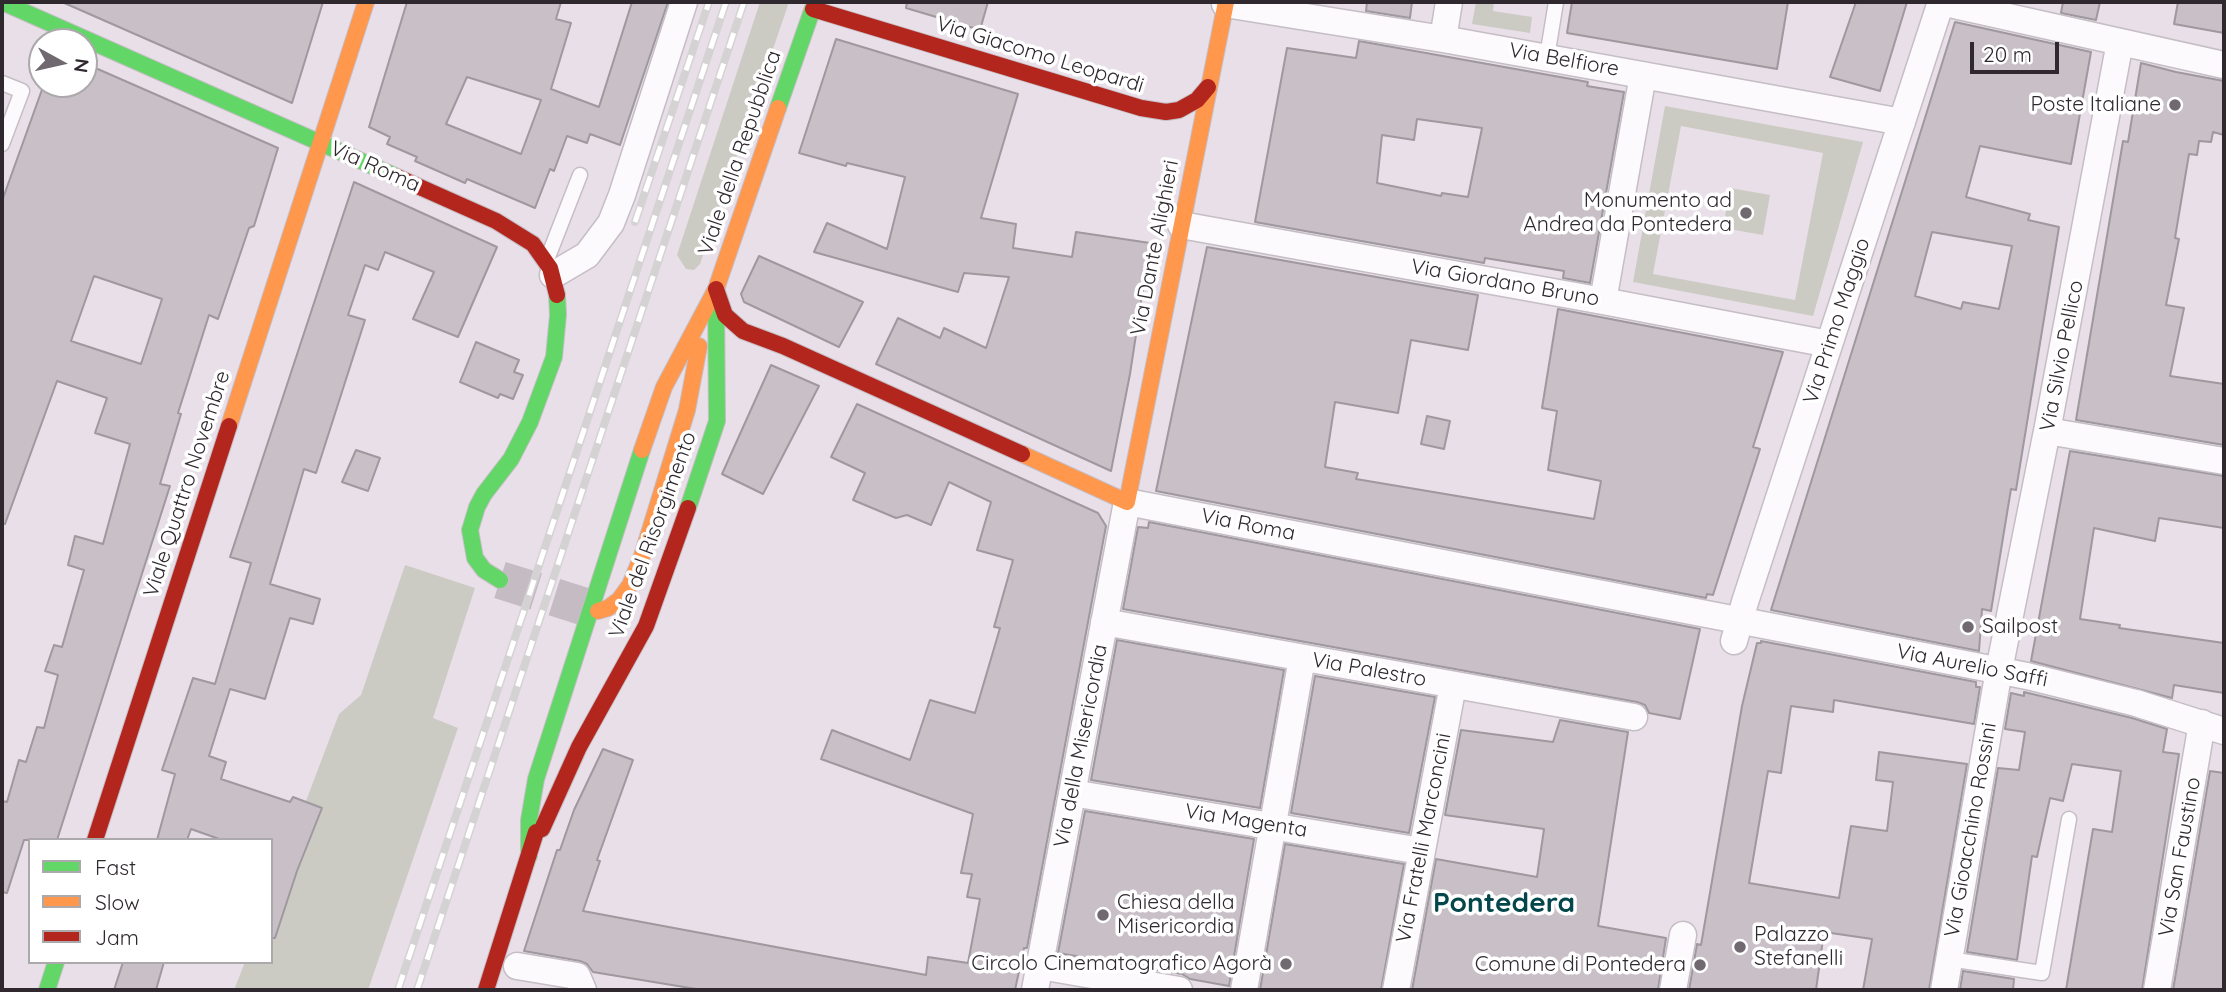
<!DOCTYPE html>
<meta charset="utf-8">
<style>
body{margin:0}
#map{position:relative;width:2226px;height:992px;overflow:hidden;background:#e9dfe8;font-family:Quicksand,sans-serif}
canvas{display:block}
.frame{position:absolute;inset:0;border:4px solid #2f292f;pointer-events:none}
.legend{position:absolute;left:28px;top:838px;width:245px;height:126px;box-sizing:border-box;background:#fff;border:2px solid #aca9ac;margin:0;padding:9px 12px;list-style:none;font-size:21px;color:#2f292f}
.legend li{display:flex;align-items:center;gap:14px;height:35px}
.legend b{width:35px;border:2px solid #aca9ac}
.north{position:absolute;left:28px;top:28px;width:70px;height:70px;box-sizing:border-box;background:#fff;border:2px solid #aca9ac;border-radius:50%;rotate:98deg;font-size:19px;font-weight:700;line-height:28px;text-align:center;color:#2f292f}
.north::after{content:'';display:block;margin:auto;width:24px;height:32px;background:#706970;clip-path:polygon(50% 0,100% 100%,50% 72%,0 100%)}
.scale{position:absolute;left:1970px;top:42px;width:89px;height:32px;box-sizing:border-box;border:4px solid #2f292f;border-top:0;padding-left:9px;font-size:21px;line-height:24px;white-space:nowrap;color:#2f292f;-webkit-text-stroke:5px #fff;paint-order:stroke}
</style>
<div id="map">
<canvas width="2226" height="992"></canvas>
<div class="frame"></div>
<ul class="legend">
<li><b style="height:9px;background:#63d668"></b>Fast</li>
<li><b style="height:9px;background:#ff974d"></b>Slow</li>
<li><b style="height:9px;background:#b3261e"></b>Jam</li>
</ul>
<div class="north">N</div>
<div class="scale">20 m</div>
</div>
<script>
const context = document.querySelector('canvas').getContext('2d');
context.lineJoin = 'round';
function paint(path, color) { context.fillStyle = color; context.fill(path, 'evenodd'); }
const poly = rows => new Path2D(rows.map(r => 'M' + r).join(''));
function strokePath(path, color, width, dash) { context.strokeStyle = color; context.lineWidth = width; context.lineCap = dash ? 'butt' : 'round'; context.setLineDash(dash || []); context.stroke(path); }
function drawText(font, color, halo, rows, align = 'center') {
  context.font = font + ' Quicksand,sans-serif'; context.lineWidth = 7; context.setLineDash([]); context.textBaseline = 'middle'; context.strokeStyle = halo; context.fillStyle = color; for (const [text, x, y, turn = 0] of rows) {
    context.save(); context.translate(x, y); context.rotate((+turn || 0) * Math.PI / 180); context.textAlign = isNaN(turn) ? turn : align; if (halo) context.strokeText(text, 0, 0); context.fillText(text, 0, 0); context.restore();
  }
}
const green = poly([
 [760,2,789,2,700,264,694,270,686,269,677,255],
 [1476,2,1494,2,1493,11,1532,17,1530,33,1472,24],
 [1665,106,1863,142,1813,316,1633,282],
 [1681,126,1823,153,1795,300,1653,274],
 [1730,188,1770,195,1763,235,1723,228],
 [405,565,475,588,433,718,458,728,368,990,234,990,245,962,271,962,271,893,339,714,361,695]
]);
const building = poly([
 [62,2,323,2,292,103,62,2],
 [407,2,561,2,556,19,571,23,551,89,599,107,632,2,668,2,620,145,590,134,587,143,567,136,554,171,550,169,535,208,467,179,465,183,415,161,417,157,387,144,390,137,369,127,407,2],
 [467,77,541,100,521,154,446,124,467,77],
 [907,2,988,2,980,30,906,8,907,2],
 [1367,2,1412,2,1410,18,1366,11,1367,2],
 [1572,2,1788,2,1777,69,1567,33,1572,2],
 [1856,2,1907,2,1880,91,1830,77,1856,2],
 [2063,2,2100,2,2096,20,2061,13,2063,2],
 [2178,2,2224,2,2224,33,2174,24,2178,2],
 [1955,22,2091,52,2071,164,1980,146,1966,197,2030,214,2028,220,2059,227,2016,490,2011,489,1991,611,1982,609,1979,651,1771,610,1955,22],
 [1932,232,2012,246,1999,309,1963,302,1961,309,1915,296,1932,232],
 [836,39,1018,94,981,218,1016,224,1013,248,1072,257,1076,232,1150,243,1130,374,1111,471,876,364,898,318,940,338,944,328,986,348,1009,277,964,273,958,292,814,252,827,223,887,249,905,177,847,163,846,166,799,153,836,39],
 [1359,41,1588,82,1587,86,1624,92,1590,283,1563,278,1564,271,1485,258,1484,263,1255,222,1287,48,1356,58,1359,41],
 [1417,119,1482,128,1468,197,1442,193,1441,196,1377,183,1382,135,1414,140,1417,119],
 [84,63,278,148,254,226,249,228,218,319,209,315,178,413,181,414,160,484,170,486,57,840,24,840,7,893,2,892,2,801,7,802,19,760,26,762,37,727,44,728,58,675,45,671,54,645,62,647,84,570,68,565,75,536,103,544,130,444,95,433,107,398,57,381,5,524,2,524,2,201,44,84,84,84,84,63],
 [94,276,162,299,141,364,71,341,94,276],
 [2141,63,2176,72,2224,81,2224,135,2213,132,2211,142,2199,141,2197,155,2189,154,2175,238,2179,239,2166,305,2184,308,2170,376,2224,384,2224,445,2076,420,2123,141,2128,142,2141,63],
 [354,182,497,247,458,337,413,319,434,272,385,252,378,270,365,265,348,315,365,320,316,473,304,469,270,584,320,599,313,624,290,618,265,699,230,689,209,756,226,762,221,779,290,802,293,797,322,808,297,871,275,938,271,938,271,840,222,840,191,829,187,840,157,840,175,774,162,770,193,678,215,684,251,563,230,557,354,182],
 [1207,247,1478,295,1468,350,1411,340,1398,413,1335,402,1325,467,1358,473,1356,479,1594,519,1601,481,1548,470,1557,411,1542,408,1558,309,1783,352,1753,447,1760,449,1713,595,1707,594,1706,598,1156,491,1207,247],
 [759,256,863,302,839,347,744,302,741,294,759,256],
 [476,342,519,360,514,372,523,375,513,399,500,394,498,398,460,382,476,342],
 [771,365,819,386,763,494,722,474,771,365],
 [857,404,1098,513,1106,526,1027,948,1024,948,1015,990,702,990,593,972,587,964,580,961,524,951,557,850,560,850,574,810,603,749,633,760,597,860,600,861,583,911,926,975,928,957,968,963,980,899,967,897,972,874,961,873,973,814,821,759,832,730,910,760,930,700,975,713,1000,628,994,627,1013,560,977,550,991,502,949,482,931,525,907,515,896,518,853,500,865,473,831,457,857,404],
 [1427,416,1450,421,1444,449,1421,444,1427,416],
 [356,450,380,458,368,491,342,482,356,450],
 [2070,451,2224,476,2224,528,2159,518,2155,541,2094,528,2080,619,2120,625,2119,628,2224,643,2224,693,2174,685,2172,698,2031,661,2070,451],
 [1149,522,1700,629,1680,719,1649,713,1645,705,1637,702,1123,609,1138,527,1148,528,1149,522],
 [1117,640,1284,670,1260,808,1091,780,1117,640],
 [1761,641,1976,682,1976,687,1980,687,1974,724,1834,700,1833,712,1791,706,1781,773,1768,771,1749,883,1839,898,1851,826,1887,831,1893,782,1876,780,1879,752,1967,764,1929,990,1863,990,1872,939,1824,932,1816,990,1689,990,1697,944,1701,945,1742,706,1757,643,1761,643,1761,641],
 [1315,676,1435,697,1409,833,1291,813,1315,676],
 [2024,692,2132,718,2167,729,2163,752,2179,754,2142,990,2066,990,2093,829,2112,832,2121,771,2072,764,2063,801,2050,798,2037,857,2032,856,2017,960,1967,952,1998,768,2019,770,2025,732,2005,729,2011,693,2024,696,2024,692],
 [1560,720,1628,732,1598,926,1666,938,1658,990,1412,990,1436,859,1537,877,1544,829,1445,815,1461,730,1553,742,1560,720],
 [2210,771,2224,773,2224,990,2173,990,2210,771],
 [1085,811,1254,839,1229,986,1190,979,1182,974,1058,953,1085,811],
 [1285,844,1404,864,1381,990,1260,990,1285,844],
 [123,962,164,962,156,990,114,990,123,962],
 [1963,971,2014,979,2013,990,1960,990,1963,971]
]);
const secondaryTunnel = poly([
 [500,580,598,611]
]);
const lane = poly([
 [1547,57,1556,2],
 [2,83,22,91,2,144],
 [548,257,580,175],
 [1949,959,2042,973,2069,819]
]);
const street = poly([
 [1941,2,2224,65],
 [1225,4,1443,39,1902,122],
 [1443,39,1449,2],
 [1181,225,1603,301,1829,344],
 [553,275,587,255,611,223,622,195,684,2],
 [1603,301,1643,75],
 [2047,431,2224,461],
 [1104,622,1634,717],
 [1734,641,1745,602,1941,2],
 [1072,793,1421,851],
 [517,966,577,976,583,990],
 [1040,966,1179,990],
 [1035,990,1127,502,2027,676,2136,703,2224,731],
 [1244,990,1302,658],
 [1396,990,1453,685],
 [1673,990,1683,935],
 [1944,990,1999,670,2047,431,2120,42],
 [2157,990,2202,723]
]);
const fast = poly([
 [2,2,395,176],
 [778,108,815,2],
 [688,508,717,421,716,293],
 [500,580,484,570,475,558,470,530,477,507,484,494,511,459,530,422,554,357,558,315,557,295],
 [529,856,529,820,536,779,642,450],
 [47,990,56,962]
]);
const slow = poly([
 [229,426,366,2],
 [642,450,664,387,716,289,778,108],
 [1022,454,1127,502,1226,2],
 [598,611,608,608,619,600,630,585,642,556,687,410,699,346]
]);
const jam = poly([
 [813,9,1141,108,1166,112,1179,110,1197,100,1208,87],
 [395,176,496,221,533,244,550,268,557,295],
 [716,289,725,315,743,331,783,346,1022,454],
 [542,829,579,747,646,626,688,508],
 [95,840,229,426],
 [486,990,536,832]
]);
const rail = poly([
 [635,222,709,2],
 [398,990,726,2],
 [417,990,744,2]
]);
const markers = [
 [2175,105,7,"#706970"],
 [1746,213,7,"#706970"],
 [1968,627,7,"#706970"],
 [1103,915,7,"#706970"],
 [1740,947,7,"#706970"],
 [1286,964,7,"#706970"],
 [1700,965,7,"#706970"]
];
const streetNames = [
 ["Via Giacomo Leopardi",1040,55,17],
 ["Via Belfiore",1564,60,10],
 ["Viale della Repubblica",740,153,-71],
 ["Via Roma",375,167,24],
 ["Via Dante Alighieri",1155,248,-79],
 ["Via Giordano Bruno",1505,283,10],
 ["Via Primo Maggio",1837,321,-72],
 ["Via Silvio Pellico",2062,356,-79],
 ["Viale Quattro Novembre",187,484,-72],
 ["Via Roma",1248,525,11],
 ["Viale del Risorgimento",653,535,-70],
 ["Via Aurelio Saffi",1972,666,11],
 ["Via Palestro",1369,670,10],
 ["Via della Misericordia",1081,746,-79],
 ["Via Magenta",1246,821,9],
 ["Via Gioacchino Rossini",1971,830,-80],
 ["Via Fratelli Marconcini",1424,838,-79],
 ["Via San Faustino",2180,857,-80]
];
const poiNames = [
 ["Poste Italiane",2161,105],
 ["Monumento ad",1732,201],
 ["Andrea da Pontedera",1732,225],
 ["Sailpost",1982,627,"left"],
 ["Chiesa della",1117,903,"left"],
 ["Misericordia",1117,927,"left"],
 ["Palazzo",1754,935,"left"],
 ["Stefanelli",1754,959,"left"],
 ["Circolo Cinematografico Agorà",1272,964],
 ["Comune di Pontedera",1686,965]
];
const districtNames = [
 ["Pontedera",1504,904]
];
paint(green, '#cbcbc4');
paint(building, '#c8bfc7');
strokePath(building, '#9f989e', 2);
strokePath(secondaryTunnel, '#c4bbc3', 38, [38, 19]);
strokePath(lane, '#c5bec5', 17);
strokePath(street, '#c5bec5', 29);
strokePath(fast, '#c5bec5', 18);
strokePath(slow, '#c5bec5', 18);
strokePath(jam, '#c5bec5', 18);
strokePath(lane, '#fcfafc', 14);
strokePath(street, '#fcfafc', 26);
strokePath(fast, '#63d668', 16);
strokePath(slow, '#ff974d', 16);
strokePath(jam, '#b3261e', 16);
strokePath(rail, '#d5d2d4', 8);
strokePath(rail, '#fff', 5, [16]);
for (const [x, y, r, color] of markers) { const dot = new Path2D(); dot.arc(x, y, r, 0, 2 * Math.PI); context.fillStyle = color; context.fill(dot); strokePath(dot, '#fff', 2.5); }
drawText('21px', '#2f292f', '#fff', streetNames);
drawText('21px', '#2f292f', '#fff', poiNames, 'right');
drawText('bold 28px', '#03464b', '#fff', districtNames);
</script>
